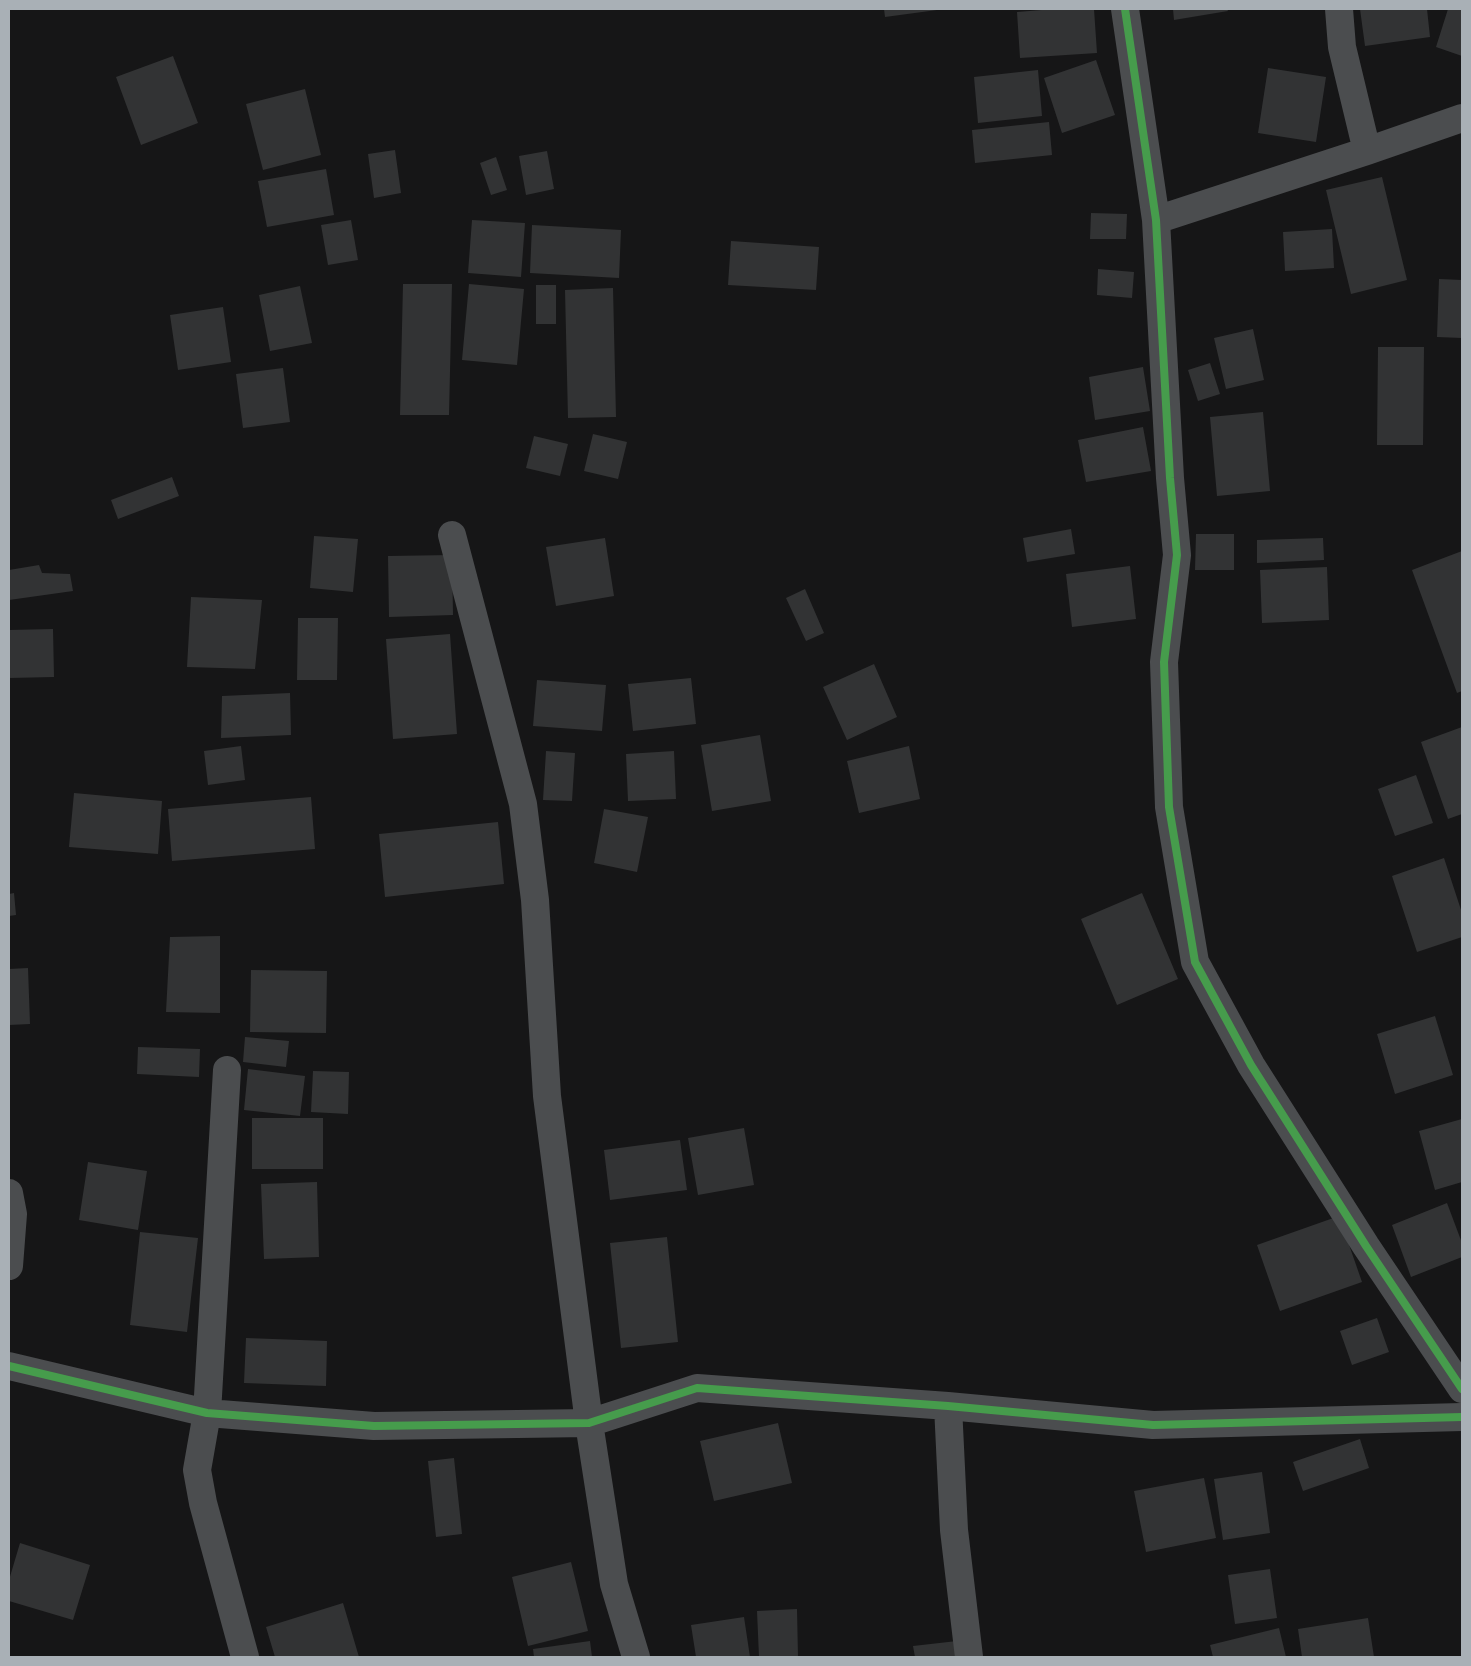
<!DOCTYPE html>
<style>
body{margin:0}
#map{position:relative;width:1471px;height:1666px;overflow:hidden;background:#161617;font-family:Helvetica,sans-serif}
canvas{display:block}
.frame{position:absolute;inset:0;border:10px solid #a9b0b6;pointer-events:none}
</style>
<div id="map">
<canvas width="1471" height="1666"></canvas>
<div class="frame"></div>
</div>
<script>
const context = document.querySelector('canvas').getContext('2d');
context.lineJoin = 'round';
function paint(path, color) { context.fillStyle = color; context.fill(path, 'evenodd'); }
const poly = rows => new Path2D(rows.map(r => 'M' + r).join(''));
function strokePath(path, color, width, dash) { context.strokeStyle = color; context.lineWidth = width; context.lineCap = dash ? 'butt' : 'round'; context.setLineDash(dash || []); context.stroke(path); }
const building = poly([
 [884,9,937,9,937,10,885,17],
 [1054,9,1094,9,1097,53,1020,58,1017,12],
 [1173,9,1227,9,1228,11,1174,20],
 [1360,9,1427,9,1430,37,1365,46],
 [1448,9,1462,9,1462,56,1436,47],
 [173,56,198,123,141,145,116,77],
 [1096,60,1115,115,1062,133,1044,78],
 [1268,68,1326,77,1316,142,1258,133],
 [1038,70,1042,116,978,123,974,77],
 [305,89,321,155,263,170,246,104],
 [1049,122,1052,155,975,163,972,130],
 [395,150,401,193,374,198,368,154],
 [547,151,554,189,526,195,519,156],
 [496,157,507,190,491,195,480,163],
 [326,169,334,215,267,227,258,181],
 [1382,177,1407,280,1351,294,1326,190],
 [1091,213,1127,214,1126,239,1090,239],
 [351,220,358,260,328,265,321,225],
 [472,220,525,223,521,277,468,273],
 [532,225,621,230,619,278,530,273],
 [1332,229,1334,268,1285,271,1283,232],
 [731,241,819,247,816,290,728,285],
 [1098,269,1134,272,1132,298,1097,295],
 [1439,279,1462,280,1462,338,1437,337],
 [403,284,452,284,449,415,400,415],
 [469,284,524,289,517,365,462,360],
 [536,285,556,285,556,324,536,324],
 [300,286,312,343,270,351,259,295],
 [613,288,616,417,568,418,565,290],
 [223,307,231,362,178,370,170,315],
 [1253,329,1264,380,1226,389,1214,338],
 [1378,347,1424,347,1423,445,1377,445],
 [1210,363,1220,394,1198,401,1188,370],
 [1143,367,1150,411,1095,420,1089,377],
 [283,368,290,422,243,428,236,374],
 [1263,412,1270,491,1217,496,1210,417],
 [1143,427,1151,471,1086,482,1078,440],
 [593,434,627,442,618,479,584,471],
 [534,436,568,444,560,476,526,468],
 [172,477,179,496,118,519,111,500],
 [1071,529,1075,554,1027,562,1023,538],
 [1196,534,1234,534,1234,570,1195,570],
 [314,536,358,539,353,592,310,588],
 [605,538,614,596,556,606,546,547],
 [1323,538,1324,560,1257,563,1257,540],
 [1462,551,1462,691,1457,693,1412,570],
 [452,555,453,615,389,617,388,556],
 [39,565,42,573,70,574,73,591,9,600,9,570],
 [1130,566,1136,619,1072,627,1066,574],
 [1327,567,1329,620,1262,623,1260,570],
 [805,589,824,633,806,641,786,598],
 [191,597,262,600,255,669,187,667],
 [298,618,338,618,337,680,297,680],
 [53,629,54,677,9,678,9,630],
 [450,634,457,734,393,739,386,639],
 [874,664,897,717,847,740,823,687],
 [691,678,696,724,633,731,628,684],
 [537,680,606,685,602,731,533,726],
 [290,693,291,735,221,738,222,696],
 [1462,727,1462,814,1448,819,1421,742],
 [760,735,771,801,712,811,701,745],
 [241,746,245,780,208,785,204,751],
 [909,746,920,799,859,813,847,761],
 [546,751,575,753,572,801,543,800],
 [674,751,676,799,628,801,626,754],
 [1416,775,1433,823,1395,836,1378,789],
 [74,793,162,801,158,854,69,847],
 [311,797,315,849,172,861,168,809],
 [604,809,648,817,637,872,594,863],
 [498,822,504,884,385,897,379,834],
 [1444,858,1462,913,1462,937,1417,952,1392,876],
 [14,893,16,915,9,916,9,894],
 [1142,893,1178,979,1117,1005,1081,919],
 [220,936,220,1013,166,1012,170,937],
 [28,968,30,1024,9,1025,9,969],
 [251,970,327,971,326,1033,250,1032],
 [1435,1016,1453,1075,1395,1094,1377,1034],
 [245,1037,289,1041,286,1067,243,1062],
 [138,1047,200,1049,199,1077,137,1074],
 [248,1069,305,1076,300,1116,244,1110],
 [313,1071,349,1072,348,1114,311,1112],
 [252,1118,323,1118,323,1169,252,1169],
 [1462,1119,1462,1182,1435,1190,1419,1131],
 [744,1128,754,1185,698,1195,688,1138],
 [680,1140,687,1190,610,1200,604,1150],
 [88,1162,147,1171,138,1230,79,1220],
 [317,1182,319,1257,264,1259,261,1184],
 [1447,1203,1462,1243,1462,1257,1411,1277,1392,1225],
 [1339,1216,1362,1282,1280,1311,1257,1245],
 [140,1232,198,1238,187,1332,130,1325],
 [667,1237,678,1342,621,1348,610,1243],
 [1377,1318,1389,1352,1352,1365,1340,1331],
 [246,1338,327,1341,326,1386,244,1383],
 [778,1423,792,1483,714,1501,700,1441],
 [1360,1439,1369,1468,1303,1491,1293,1462],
 [454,1458,462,1534,436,1537,428,1461],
 [1262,1472,1270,1533,1223,1540,1214,1479],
 [1204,1478,1216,1538,1146,1552,1134,1491],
 [20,1543,90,1565,73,1620,9,1601,9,1580],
 [571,1562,588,1631,528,1646,512,1577],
 [1270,1569,1277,1618,1235,1624,1228,1575],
 [343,1603,359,1657,275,1657,266,1627],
 [797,1609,798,1657,759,1657,757,1611],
 [744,1617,750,1657,696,1657,691,1625],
 [1368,1618,1374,1657,1302,1657,1298,1629],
 [1279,1628,1286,1657,1213,1657,1210,1645],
 [590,1641,592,1657,534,1657,533,1649],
 [957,1641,959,1657,915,1657,913,1646]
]);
const minor = poly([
 [1125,9,1156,220,1170,478,1177,555,1164,662,1169,807,1195,962,1251,1065,1366,1246,1462,1389],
 [1339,9,1342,47,1367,151],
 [1156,220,1367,151,1462,118],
 [452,535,523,804,535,900,547,1096,589,1423,614,1584,636,1657],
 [227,1070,207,1413,197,1470,203,1503,245,1657],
 [9,1193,13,1214,9,1266],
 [9,1366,207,1413,374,1426,589,1423,697,1388,948,1406,1153,1425,1462,1417],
 [948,1406,954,1530,969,1657]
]);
const cycleway = poly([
 [1125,9,1156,220,1170,478,1177,555,1164,662,1169,807,1195,962,1251,1065,1366,1246,1462,1389],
 [9,1366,207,1413,374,1426,589,1423,697,1388,948,1406,1153,1425,1462,1417]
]);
paint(building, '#323334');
strokePath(minor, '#4b4d4f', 28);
strokePath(cycleway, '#469c4c', 8);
</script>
